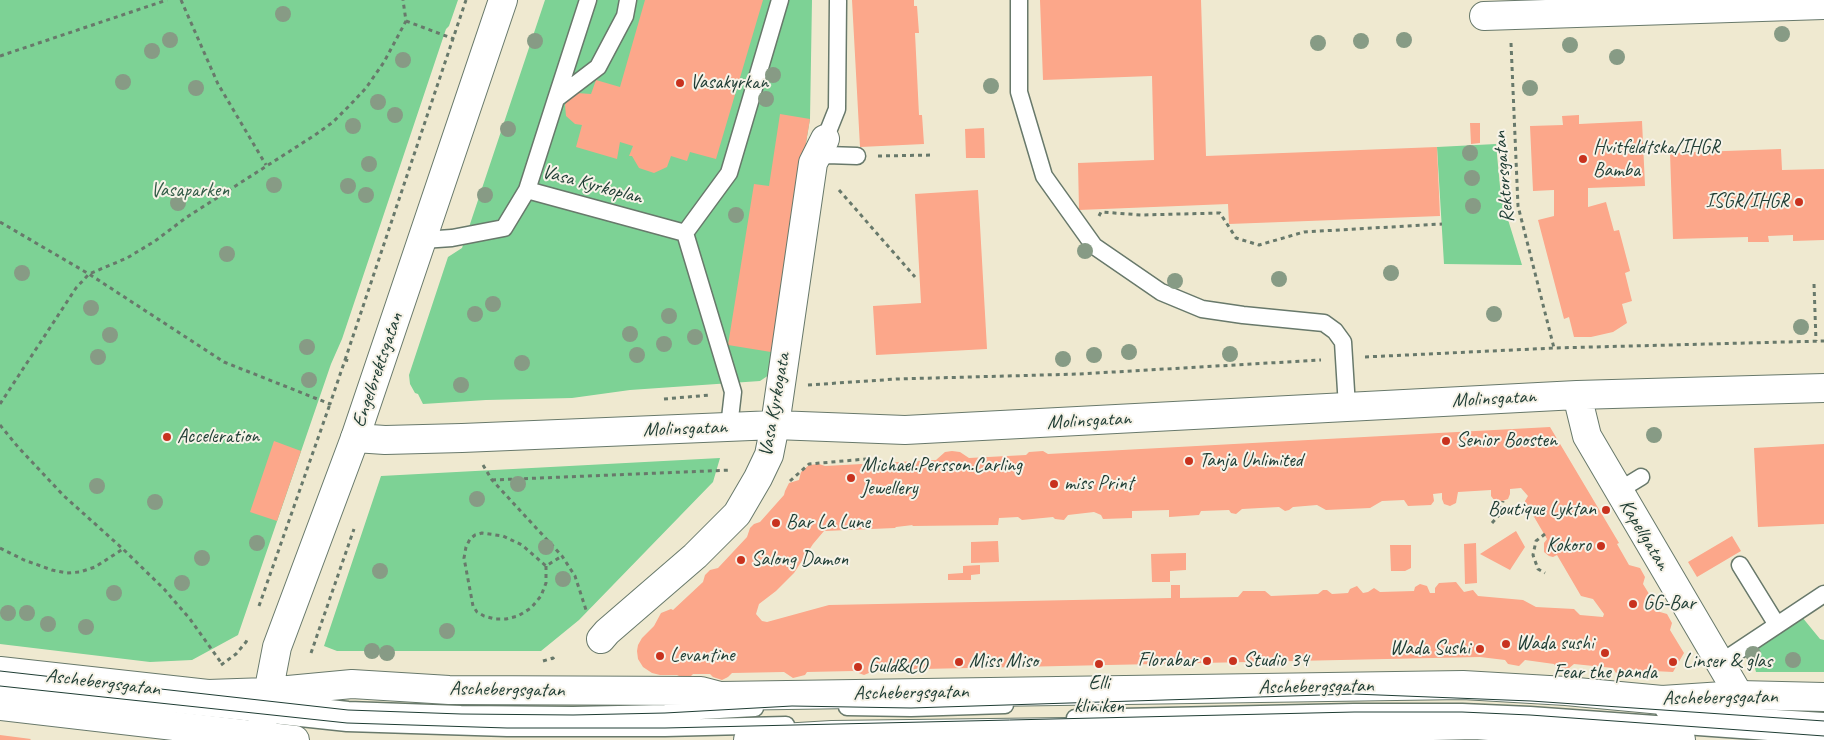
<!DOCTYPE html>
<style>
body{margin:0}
canvas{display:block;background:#efe9d0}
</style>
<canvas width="1824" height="740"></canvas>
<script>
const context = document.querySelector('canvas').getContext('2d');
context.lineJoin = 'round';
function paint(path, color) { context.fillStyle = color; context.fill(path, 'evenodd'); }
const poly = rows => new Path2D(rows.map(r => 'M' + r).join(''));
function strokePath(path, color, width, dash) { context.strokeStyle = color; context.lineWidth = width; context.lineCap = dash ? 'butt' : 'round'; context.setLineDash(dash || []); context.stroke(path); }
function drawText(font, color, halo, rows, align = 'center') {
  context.font = font + ' Caveat,sans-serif'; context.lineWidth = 4; context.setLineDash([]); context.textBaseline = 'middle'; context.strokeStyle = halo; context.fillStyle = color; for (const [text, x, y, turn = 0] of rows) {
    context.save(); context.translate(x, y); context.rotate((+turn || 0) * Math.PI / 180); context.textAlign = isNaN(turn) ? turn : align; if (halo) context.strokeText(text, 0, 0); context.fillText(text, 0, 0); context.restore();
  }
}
const green = poly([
 [0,0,458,0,449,26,446,29,342,339,331,364,238,635,192,660,150,662,0,644],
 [545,0,812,0,810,119,771,352,772,373,760,381,630,390,572,398,486,400,423,404,418,394,415,393,410,384,409,375,448,257,462,248],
 [1496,144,1501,197,1522,265,1444,264,1437,147],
 [720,458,713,482,579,620,541,651,337,651,324,646,381,476],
 [1802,617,1820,639,1824,640,1824,672,1756,672,1750,651]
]);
const building = poly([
 [645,0,763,0,716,159,690,152,687,161,671,156,667,167,654,173,639,168,632,156,629,156,633,146,620,142,617,159,576,147,582,125,575,124,566,116,565,105,567,99,577,93,591,94,596,80,620,87],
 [852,0,914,0,914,6,917,6,919,33,915,33,919,115,922,115,924,144,860,147],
 [1040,0,1201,0,1206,156,1437,147,1440,216,1229,224,1228,204,1079,210,1078,163,1154,160,1152,76,1043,80],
 [780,114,810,119,771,352,728,345,754,184,769,186],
 [1579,115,1579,124,1642,121,1645,186,1588,188,1588,207,1606,202,1614,231,1619,230,1630,271,1625,273,1632,301,1622,304,1627,323,1613,332,1591,337,1574,337,1569,317,1564,319,1538,220,1554,216,1554,190,1533,191,1530,126,1563,125,1562,116],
 [1470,123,1480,123,1480,143,1471,144],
 [984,128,985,158,966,158,965,129],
 [1781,149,1782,170,1824,169,1824,240,1793,241,1793,235,1768,236,1769,242,1748,242,1748,237,1673,239,1670,153],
 [978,190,987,349,876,355,873,306,921,303,915,194],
 [1550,427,1619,543,1617,544,1629,565,1640,568,1645,577,1643,584,1660,612,1667,614,1672,623,1670,630,1684,653,1673,672,1653,671,1649,676,1639,674,1635,670,1631,669,1626,674,1616,673,1613,668,1574,664,1568,669,1557,668,1554,664,1525,660,1519,666,1508,664,1505,660,1480,657,876,670,864,675,853,671,807,672,805,675,793,678,784,672,732,673,728,677,722,680,713,677,710,674,693,674,689,678,681,677,677,675,660,675,652,673,643,667,638,659,637,651,638,645,642,638,654,626,661,613,671,609,673,610,703,582,705,575,710,570,718,568,747,537,750,528,754,524,760,522,784,495,785,491,789,483,799,480,801,472,809,465,819,464,825,466,936,460,945,452,952,451,960,452,969,458,1026,455,1029,452,1043,451,1048,454],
 [1521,488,1528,496,1525,501,1525,504,1530,510,1547,539,1544,543,1544,552,1549,556,1553,557,1557,555,1581,596,1593,599,1604,614,1603,617,1580,615,1574,609,1536,607,1523,600,1478,596,1473,590,1464,592,1456,582,1439,583,1435,588,1435,593,1430,593,1427,586,1420,584,1415,587,1414,591,1380,592,1374,588,1368,592,1363,593,1357,586,1350,589,1348,593,1332,594,1327,590,1323,590,1318,594,1271,596,1265,591,1243,591,1238,597,1180,598,1180,585,1171,585,1171,598,829,605,767,622,762,621,756,614,759,604,776,591,794,573,813,544,824,531,895,528,896,527,913,525,912,526,998,525,999,518,1018,517,1022,520,1053,517,1055,519,1064,520,1068,515,1094,512,1101,515,1103,519,1132,518,1132,511,1169,510,1169,517,1199,515,1201,511,1229,510,1231,513,1236,514,1242,509,1279,507,1285,511,1289,510,1293,507,1317,505,1326,510,1370,508,1382,501,1404,500,1408,506,1431,505,1434,501,1433,494,1442,493,1442,499,1444,504,1450,506,1456,503,1458,492,1491,490,1491,496,1494,500,1499,502,1508,499,1510,494,1510,489],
 [274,441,301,451,277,521,250,512],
 [1824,444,1824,524,1758,527,1754,448],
 [1516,531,1525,547,1510,570,1480,554],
 [1732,536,1741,551,1697,577,1688,562],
 [998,541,999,562,971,563,971,542],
 [1476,543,1477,583,1465,584,1464,544],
 [1390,545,1411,545,1411,568,1405,571,1391,571],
 [1186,553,1186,570,1170,571,1170,582,1152,582,1151,554],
 [980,565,980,574,971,575,971,580,948,580,948,574,963,573,963,566],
 [0,735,31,739,30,740,0,740]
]);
const path = poly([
 [181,0,218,84,266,165],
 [406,21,454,39],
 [1511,43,1518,206,1554,348],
 [0,56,167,0],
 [878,156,933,155],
 [839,190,915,277],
 [1099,216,1101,212,1141,215,1220,213,1236,238,1259,245,1304,232,1442,224],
 [0,222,89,274,224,362,330,404,345,360,351,361],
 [1814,284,1816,341],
 [1365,357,1554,348,1824,341],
 [345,360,466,0],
 [808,385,897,379,1079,374,1321,360],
 [664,399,710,395],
 [0,404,76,288,89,274,127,258,155,241,187,217,315,135,333,122,351,104,366,88,384,62,406,21,403,0],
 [0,425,18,447,64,496,123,549,164,589,190,619,222,664],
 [483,465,492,480,562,556,575,576,587,613],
 [492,480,731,470],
 [790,481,809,464,866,459],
 [1492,523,1500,514,1503,501],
 [1545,534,1536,541,1533,555,1538,569,1545,573],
 [0,548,24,560,52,570,67,573,80,572,95,567,123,549],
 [546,566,546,583,541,596,531,608,518,616,506,619,495,619,484,616,477,612,473,606,464,558,466,547,470,539,475,535,482,533,503,536,522,545,546,566,562,556],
 [259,606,330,404],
 [311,653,354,529],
 [543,661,553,658,555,661],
 [221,665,236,654,246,642,248,638]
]);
const service = poly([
 [1019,0,1019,92,1044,176,1094,246,1161,292,1202,309,1243,315,1324,323,1335,331,1343,342,1347,407],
 [556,99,588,0],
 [825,139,837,109,838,1],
 [813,163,827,155,857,156],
 [527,190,685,233,729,173,780,0],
 [685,233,733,392,729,427],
 [423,240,452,238,504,228,527,190,556,99,598,67,625,16,628,0],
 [1618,491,1641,477],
 [1740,565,1777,625],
 [1720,663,1824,594],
 [0,686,347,723,507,728,665,728,786,725],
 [266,701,348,710,461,714,573,715,665,713,755,708],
 [847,707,911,708,1005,705],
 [1664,711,1824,721],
 [1075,718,1354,712,1462,712,1530,715,1824,736]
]);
const minor = poly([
 [1484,16,1824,5],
 [1577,395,1587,436,1739,695],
 [355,438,385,440,462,438,775,425,905,430,1577,395,1824,388],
 [601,639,607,632,695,556,737,514,758,478,769,455,775,425,813,163,825,139]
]);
const tertiary = poly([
 [0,671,208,694,267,692,352,684,449,690,701,691,720,696,1463,685,1566,691,1662,700,1739,695,1824,697],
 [0,706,295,740],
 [259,740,277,647,355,438,503,0],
 [748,740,832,735,1304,729,1475,725,1681,740]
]);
const tram = poly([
 [0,671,348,710,461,714,573,715,665,713,792,706,911,708,1354,694,1531,701,1824,721],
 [0,686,347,723,507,728,665,728,1354,712,1462,712,1530,715,1824,736]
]);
const trees = [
 [283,14],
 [1782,34],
 [170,40],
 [1404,40],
 [535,41],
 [1361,41],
 [1318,43],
 [1570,45],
 [152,51],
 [1617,57],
 [403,60],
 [773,75],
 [123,82],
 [991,86],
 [196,88],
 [1530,88],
 [766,99],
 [378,102],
 [395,115],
 [353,126],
 [508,129],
 [1470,153],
 [369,164],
 [1472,178],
 [274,185],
 [348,186],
 [366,195],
 [485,195],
 [178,203],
 [1473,206],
 [736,215],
 [1085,251],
 [227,254],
 [22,273],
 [1391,273],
 [1279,279],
 [1175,281],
 [493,304],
 [91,308],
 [475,314],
 [1494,314],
 [669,316],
 [1801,327],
 [630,334],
 [110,335],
 [695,337],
 [664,344],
 [307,347],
 [1129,352],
 [1230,354],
 [637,355],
 [1094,355],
 [98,357],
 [1063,359],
 [522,363],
 [309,380],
 [461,385],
 [1654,435],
 [518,484],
 [97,486],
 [477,499],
 [155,502],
 [257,543],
 [546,547],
 [202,558],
 [380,571],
 [563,579],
 [182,583],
 [114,593],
 [8,613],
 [27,613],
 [48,624],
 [86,627],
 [447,631],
 [372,651],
 [387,653],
 [1753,654],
 [1793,660]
];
const markers = [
 [680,83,5,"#c8321e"],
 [1583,159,5,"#c8321e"],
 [1799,202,5,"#c8321e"],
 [167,437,5,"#c8321e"],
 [1446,441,5,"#c8321e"],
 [1189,461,5,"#c8321e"],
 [851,478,5,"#c8321e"],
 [1054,484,5,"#c8321e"],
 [1606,510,5,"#c8321e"],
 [776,523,5,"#c8321e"],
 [1601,546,5,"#c8321e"],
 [741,560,5,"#c8321e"],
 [1633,604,5,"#c8321e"],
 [1506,644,5,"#c8321e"],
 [1480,649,5,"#c8321e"],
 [1605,653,5,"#c8321e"],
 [660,656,5,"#c8321e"],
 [1207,661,5,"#c8321e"],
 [1233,661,5,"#c8321e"],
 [959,662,5,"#c8321e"],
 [1673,662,5,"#c8321e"],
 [1099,664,5,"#c8321e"],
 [858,667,5,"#c8321e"]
];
const poiNames = [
 ["Vasakyrkan",690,83],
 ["Hvitfeldtska/IHGR",1593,148],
 ["Bamba",1593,171],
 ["ISGR/IHGR",1789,202,"right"],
 ["Acceleration",177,437],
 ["Senior Boosten",1456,441],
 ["Tanja Unlimited",1199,461],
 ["Michael.Persson.Carling",861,466],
 ["Jewellery",861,489],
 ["miss Print",1064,484],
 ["Boutique Lyktan",1596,510,"right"],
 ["Bar La Lune",786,523],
 ["Kokoro",1591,546,"right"],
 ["Salong Damon",751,560],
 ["GG-Bar",1643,604],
 ["Wada sushi",1516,644],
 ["Wada Sushi",1470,649,"right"],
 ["Levantine",670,656],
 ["Florabar",1197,661,"right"],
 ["Studio 34",1243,661],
 ["Miss Miso",969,662],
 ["Linser & glas",1683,662],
 ["Guld&CO",868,667],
 ["Fear the panda",1605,673,"center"],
 ["Elli",1099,684,"center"],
 ["kliniken",1099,707,"center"]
];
const streetNames = [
 ["Rektorsgatan",1504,177,-95],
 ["Vasa Kyrkoplan",592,185,15],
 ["Engelbrektsgatan",378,370,-71],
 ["Molinsgatan",1494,399,-3],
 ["Vasa Kyrkogata",775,405,-80],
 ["Molinsgatan",1089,421,-3],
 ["Molinsgatan",685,429,-2],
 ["Kapellgatan",1644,535,59],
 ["Aschebergsgatan",103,683,7],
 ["Aschebergsgatan",1316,687,-1],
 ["Aschebergsgatan",507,690,1],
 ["Aschebergsgatan",911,693,-1],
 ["Aschebergsgatan",1720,698,-1]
];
const parkNames = [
 ["Vasaparken",190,191]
];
paint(green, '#7dd295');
paint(building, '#fca78a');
strokePath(service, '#68796b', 19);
strokePath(minor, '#68796b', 30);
strokePath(tertiary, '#68796b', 30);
strokePath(path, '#68796b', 3, [4, 4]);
strokePath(service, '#fff', 16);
strokePath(minor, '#fff', 28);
strokePath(tertiary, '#fff', 28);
strokePath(tram, '#1f3d34', 1);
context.fillStyle = '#879b85';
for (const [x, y] of trees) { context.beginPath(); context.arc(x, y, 8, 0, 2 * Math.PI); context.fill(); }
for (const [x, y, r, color] of markers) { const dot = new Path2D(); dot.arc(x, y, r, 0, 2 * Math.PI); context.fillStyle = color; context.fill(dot); strokePath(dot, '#f7f3e8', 2); }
drawText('20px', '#1f3d34', '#f7f3e8', poiNames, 'left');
drawText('20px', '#1f3d34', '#f7f3e8', streetNames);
drawText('20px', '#325b47', '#f7f3e8', parkNames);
</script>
